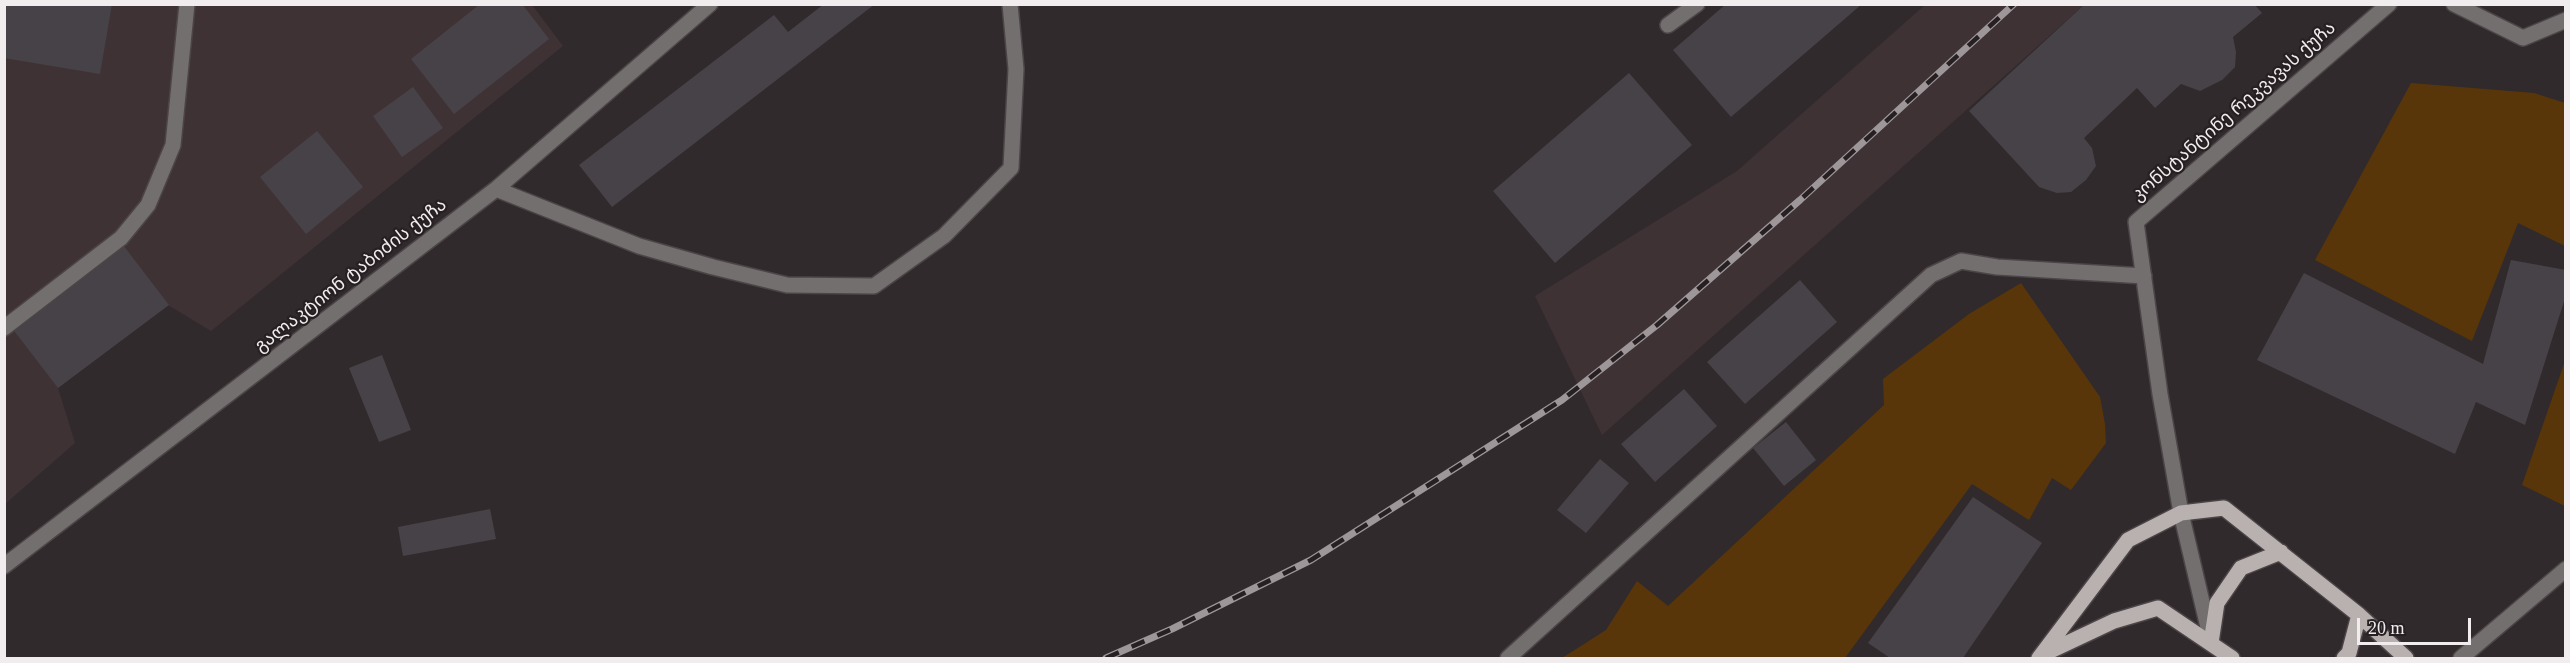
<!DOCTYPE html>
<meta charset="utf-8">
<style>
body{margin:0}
#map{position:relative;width:2570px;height:663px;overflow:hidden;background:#312a2c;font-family:"Times New Roman",serif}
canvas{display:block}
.frame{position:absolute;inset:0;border:6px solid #f1ecee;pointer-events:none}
.scale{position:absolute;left:2357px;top:618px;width:114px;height:27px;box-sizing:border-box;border:3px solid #f1ecee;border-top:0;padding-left:8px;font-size:18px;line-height:21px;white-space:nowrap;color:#f1ecee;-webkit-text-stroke:4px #272022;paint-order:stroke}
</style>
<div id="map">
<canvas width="2570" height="663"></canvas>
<div class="frame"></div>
<div class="scale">20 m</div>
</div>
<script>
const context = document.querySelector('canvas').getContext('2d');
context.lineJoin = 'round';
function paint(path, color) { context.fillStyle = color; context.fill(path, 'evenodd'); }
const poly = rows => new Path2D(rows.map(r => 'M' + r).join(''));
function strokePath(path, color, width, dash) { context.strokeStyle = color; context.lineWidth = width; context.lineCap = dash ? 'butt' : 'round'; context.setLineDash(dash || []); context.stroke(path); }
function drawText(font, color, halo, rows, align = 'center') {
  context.font = font + ' "Times New Roman","Noto Sans Georgian",serif'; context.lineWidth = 4.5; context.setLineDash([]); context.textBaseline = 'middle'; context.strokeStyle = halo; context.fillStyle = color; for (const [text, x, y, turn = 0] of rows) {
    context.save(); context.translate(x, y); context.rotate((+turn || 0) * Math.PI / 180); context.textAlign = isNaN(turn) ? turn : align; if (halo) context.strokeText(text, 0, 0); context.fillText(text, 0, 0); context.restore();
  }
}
const built = poly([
 [5,5,532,5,563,46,211,331,168,305,58,388,75,443,5,504],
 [1925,5,2084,5,1602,435,1535,296,1737,171]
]);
const green = poly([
 [2411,83,2534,93,2565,103,2565,246,2518,223,2472,341,2315,260],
 [2021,283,2100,397,2105,424,2106,443,2071,490,2052,478,2029,520,1972,484,1845,658,1562,658,1606,630,1637,581,1668,606,1884,405,1883,379,1969,314],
 [2565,361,2565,506,2522,485]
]);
const building = poly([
 [4,4,112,4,100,74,4,58],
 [480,4,522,4,549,39,454,114,411,59],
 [824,4,875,4,612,207,579,165,774,15,788,32],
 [1726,4,1862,4,1731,117,1673,50],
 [2085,4,2254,4,2262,13,2233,37,2236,52,2235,67,2222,80,2200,91,2181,84,2155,108,2137,88,2084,138,2092,148,2096,166,2086,180,2071,192,2057,193,2039,187,1969,111],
 [1629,73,1692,145,1555,263,1493,191],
 [413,87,443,128,402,157,373,116],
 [317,131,363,187,306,234,260,177],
 [123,245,169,305,58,388,12,328],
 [2511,260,2566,270,2566,295,2525,425,2476,402,2455,454,2257,360,2304,273,2483,364],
 [1800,280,1837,322,1745,404,1707,362],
 [382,355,411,430,379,442,349,368],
 [1684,389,1717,426,1655,482,1621,444],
 [1786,422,1816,460,1784,486,1753,448],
 [1600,459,1629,483,1586,533,1557,510],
 [1973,497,2042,543,1963,658,1890,658,1868,643],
 [490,509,496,539,403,556,398,527]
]);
const minor = poly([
 [2454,4,2523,38,2566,20],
 [1668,25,1697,4],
 [496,189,639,246,713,267,787,285,874,286,944,236,1011,168,1016,69,1010,4],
 [4,328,121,238,148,205,173,145,187,4],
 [4,566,496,189,710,4],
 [2211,640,2181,513,2160,394,2136,222,2389,4],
 [1508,658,1931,275,1961,261,1997,267,2144,276],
 [2461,658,2566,569]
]);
const major = poly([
 [2211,643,2217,603,2241,568,2281,552],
 [2044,654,2114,621,2158,608,2232,658],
 [2039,658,2128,540,2181,513,2224,508,2359,615,2406,658],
 [2344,658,2349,653,2359,615]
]);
const rail = poly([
 [1106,658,1172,629,1311,560,1562,400,1657,325,1800,200,2014,4]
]);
const streetNames = [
 ["კონსტანტინე რეკვავას ქუჩა",2234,112,-41],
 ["გალაკტიონ ტაბიძის ქუჩა",351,276,-38]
];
paint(built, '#3f3235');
paint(green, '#58360a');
paint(building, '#474247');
strokePath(minor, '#4c4547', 18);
strokePath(major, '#4c4547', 18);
strokePath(minor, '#726f6e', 15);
strokePath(major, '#b8b1af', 15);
strokePath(rail, '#9d9799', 7);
strokePath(rail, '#272022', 4.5, [14]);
drawText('18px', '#f1ecee', '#272022', streetNames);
</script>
